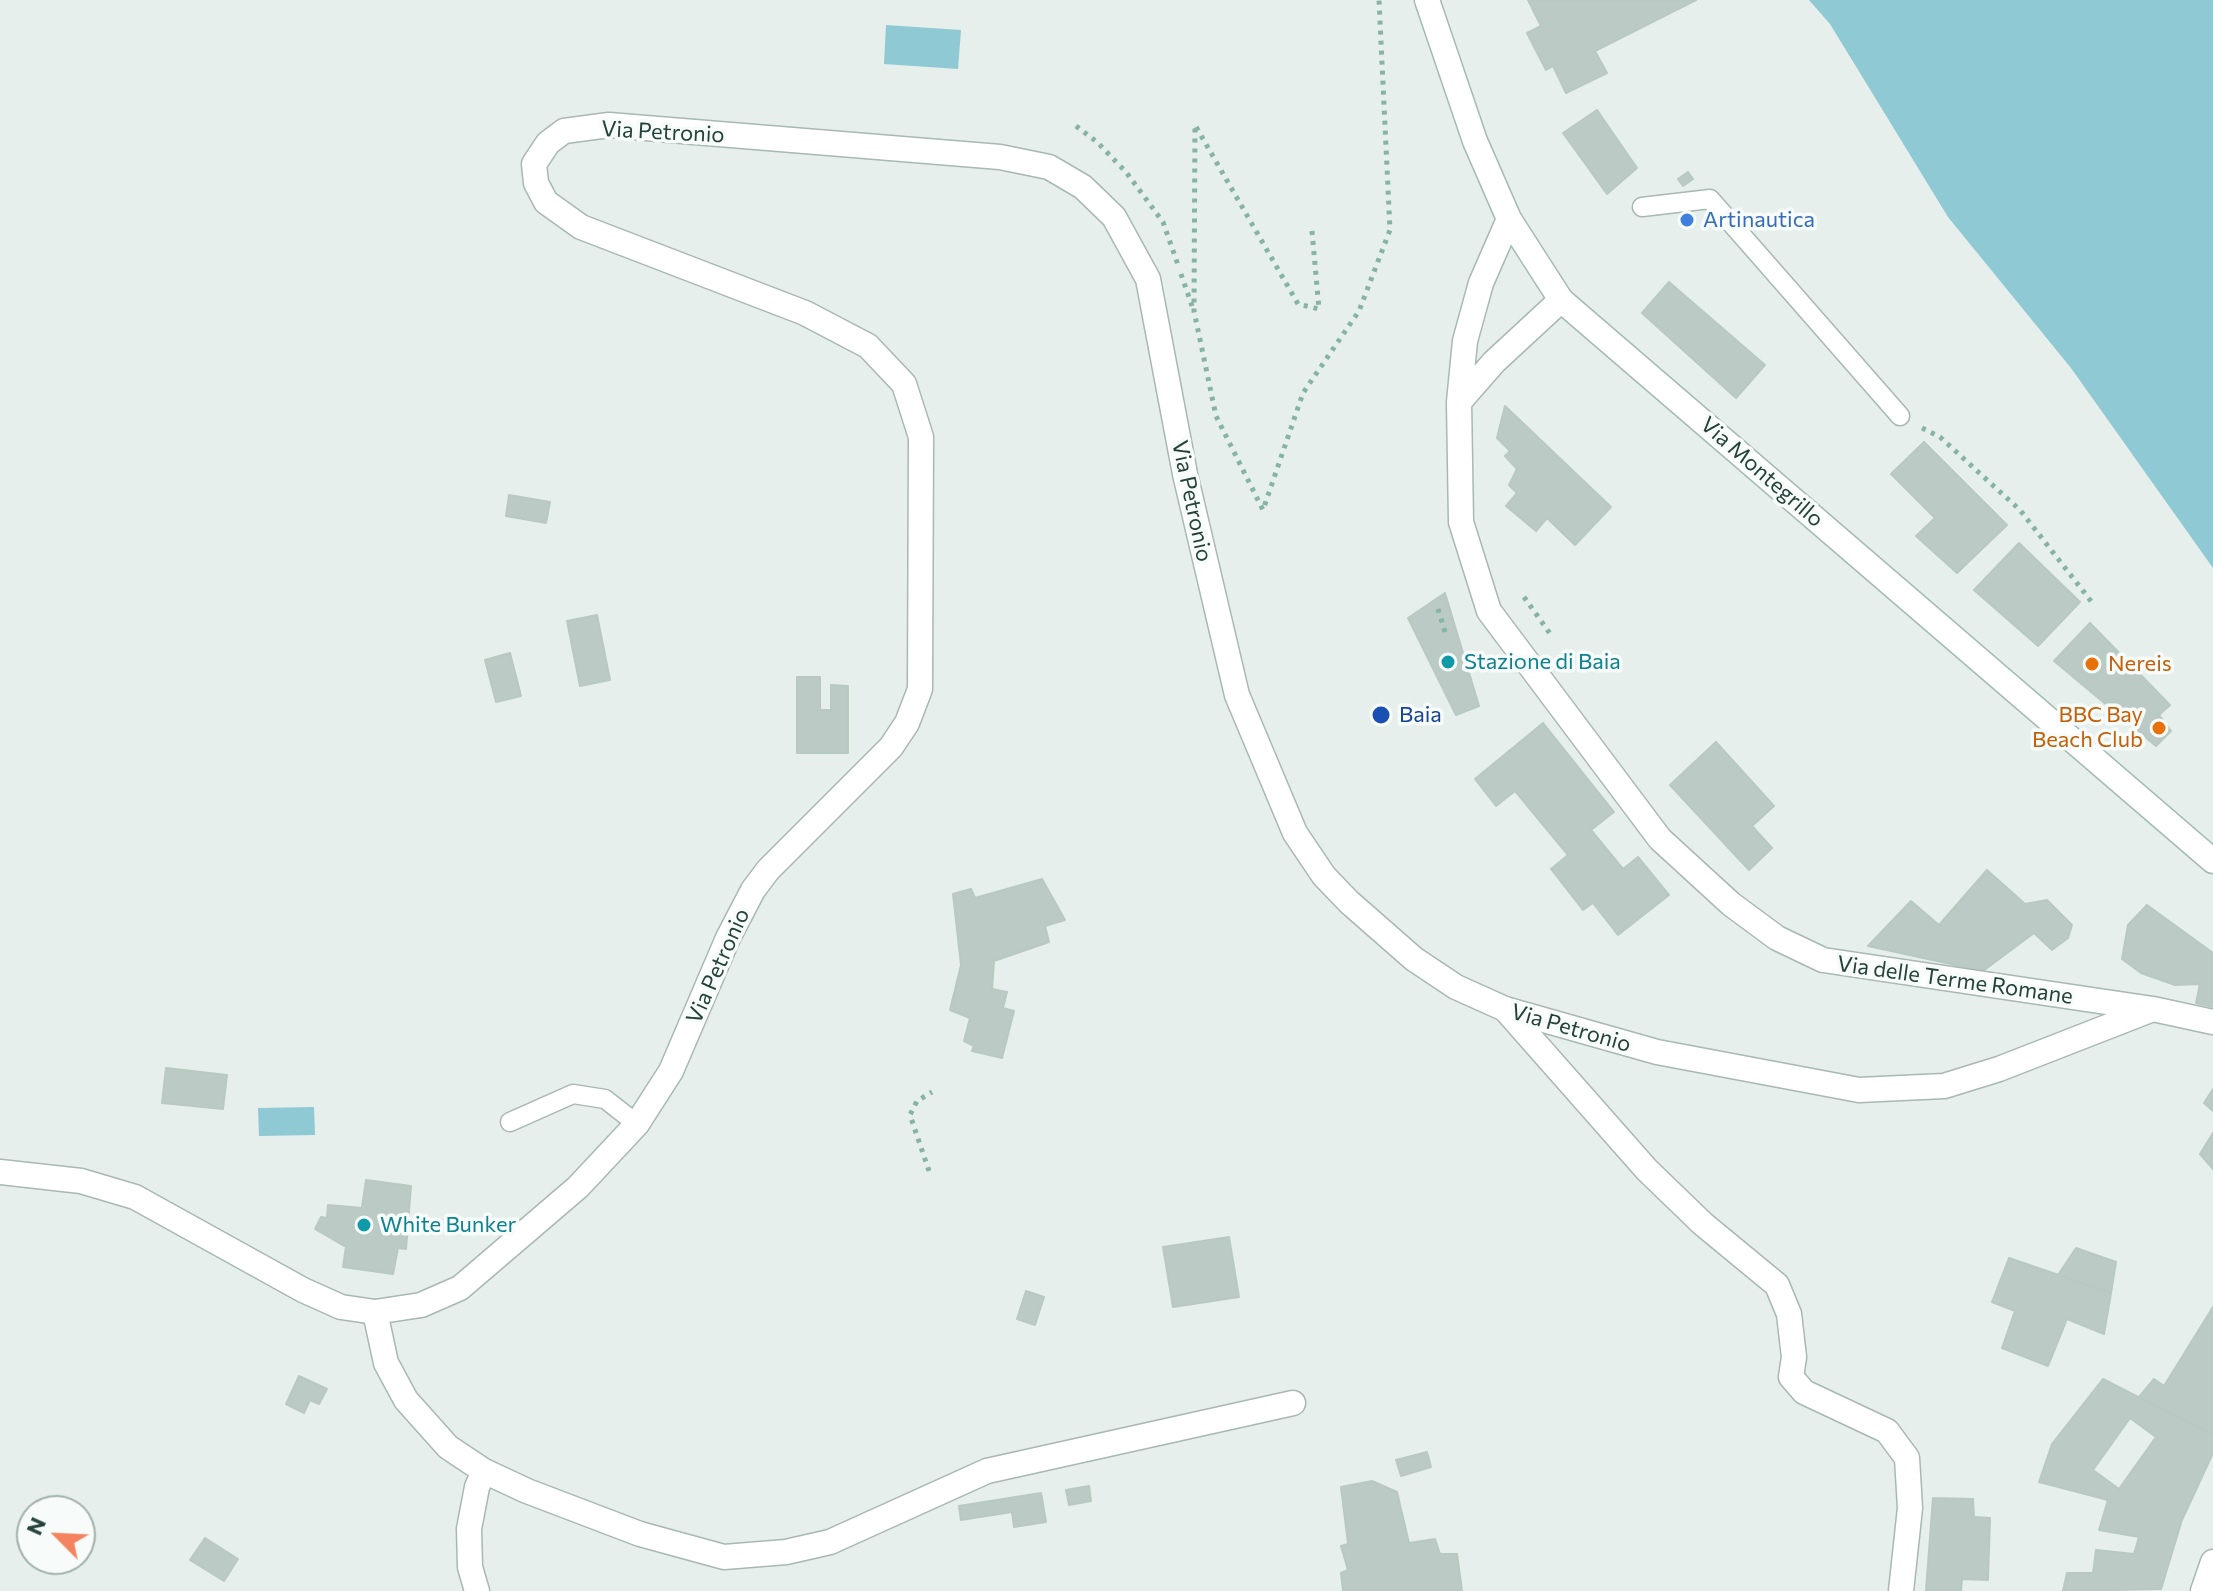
<!DOCTYPE html>
<style>
body{margin:0}
#map{position:relative;width:2213px;height:1591px;overflow:hidden;background:#e6efeb;font-family:Commissioner,sans-serif}
canvas{display:block}
.north{position:absolute;left:16px;top:1495px;width:80px;height:80px;box-sizing:border-box;background:#f7fbf9;border:2px solid #a3b1ad;border-radius:50%;rotate:294deg;font-size:22px;font-weight:700;line-height:32px;text-align:center;color:#24423a}
.north::after{content:'';display:block;margin:auto;width:28px;height:36px;background:#f4845f;clip-path:polygon(50% 0,100% 100%,50% 72%,0 100%)}
</style>
<div id="map">
<canvas width="2213" height="1591"></canvas>
<div class="north">N</div>
</div>
<script>
const context = document.querySelector('canvas').getContext('2d');
context.lineJoin = 'round';
function paint(path, color) { context.fillStyle = color; context.fill(path, 'evenodd'); }
const poly = rows => new Path2D(rows.map(r => 'M' + r).join(''));
function strokePath(path, color, width, dash) { context.strokeStyle = color; context.lineWidth = width; context.lineCap = dash ? 'butt' : 'round'; context.setLineDash(dash || []); context.stroke(path); }
function drawText(font, color, halo, rows, align = 'center') {
  context.font = font + ' Commissioner,sans-serif'; context.lineWidth = 7; context.setLineDash([]); context.textBaseline = 'middle'; context.strokeStyle = halo; context.fillStyle = color; for (const [text, x, y, turn = 0] of rows) {
    context.save(); context.translate(x, y); context.rotate((+turn || 0) * Math.PI / 180); context.textAlign = isNaN(turn) ? turn : align; if (halo) context.strokeText(text, 0, 0); context.fillText(text, 0, 0); context.restore();
  }
}
const water = poly([
 [1809,0,2213,0,2213,568,2071,368,1948,217,1830,24],
 [886,25,961,30,958,69,884,64],
 [314,1107,315,1135,259,1136,258,1108]
]);
const building = poly([
 [1528,0,1696,0,1595,51,1607,73,1566,93,1553,66,1546,70,1527,33,1541,26,1528,0],
 [1597,110,1637,168,1607,194,1563,133,1597,110],
 [1688,172,1693,179,1683,186,1678,179,1688,172],
 [1669,282,1765,365,1736,398,1642,313,1669,282],
 [1505,406,1611,507,1575,545,1547,518,1536,531,1506,506,1517,493,1509,485,1517,469,1505,456,1510,451,1497,438,1505,406],
 [1924,442,2007,525,1957,573,1916,536,1935,518,1891,474,1924,442],
 [509,495,550,502,546,523,506,516,509,495],
 [2019,543,2080,602,2038,646,1974,590,2019,543],
 [1445,593,1479,706,1456,715,1408,618,1445,593],
 [597,615,610,680,580,686,567,621,597,615],
 [2090,623,2170,705,2159,715,2171,731,2156,746,2054,661,2090,623],
 [510,653,521,696,496,702,485,660,510,653],
 [797,677,820,677,820,710,831,710,831,685,848,686,848,753,797,753,797,677],
 [1543,723,1614,812,1591,830,1623,869,1638,857,1669,895,1618,935,1593,903,1583,910,1551,869,1568,855,1515,791,1496,806,1475,779,1543,723],
 [1716,742,1774,806,1752,826,1772,848,1749,870,1670,785,1716,742],
 [1987,870,2025,904,2047,900,2072,925,2068,938,2052,950,2034,933,1983,971,1868,946,1911,901,1939,925,1987,870],
 [1042,879,1065,920,1045,926,1049,942,994,961,992,989,1007,992,1003,1008,1014,1011,1002,1058,972,1051,974,1046,964,1041,970,1018,950,1010,961,965,953,894,971,889,975,898,1042,879],
 [2147,905,2213,953,2213,1007,2196,1003,2200,984,2175,985,2141,973,2122,959,2128,925,2147,905],
 [166,1068,227,1075,223,1109,162,1103,166,1068],
 [2213,1089,2213,1111,2204,1103,2213,1089],
 [2213,1133,2213,1169,2200,1154,2213,1133],
 [366,1180,411,1186,406,1249,398,1248,393,1274,343,1267,346,1247,315,1229,321,1217,327,1218,328,1205,362,1208,366,1180],
 [1229,1237,1239,1297,1173,1307,1163,1247,1229,1237],
 [2076,1248,2116,1262,2111,1293,2058,1275,2076,1248],
 [2009,1258,2111,1293,2104,1334,2067,1319,2048,1366,2002,1348,2015,1311,1992,1302,2009,1258],
 [1026,1291,1044,1297,1035,1325,1017,1319,1026,1291],
 [2213,1307,2213,1435,2139,1397,2154,1379,2164,1386,2213,1307],
 [299,1376,327,1389,319,1404,310,1400,304,1413,286,1404,299,1376],
 [2103,1379,2213,1435,2213,1453,2182,1520,2161,1589,2063,1591,2067,1573,2093,1573,2096,1550,2134,1554,2139,1537,2099,1530,2108,1500,2039,1482,2052,1444,2103,1379],
 [2130,1418,2156,1437,2119,1489,2093,1470,2130,1418],
 [1427,1452,1431,1467,1401,1476,1396,1460,1427,1452],
 [1372,1481,1397,1492,1409,1543,1435,1539,1440,1554,1457,1554,1462,1591,1343,1591,1341,1573,1348,1570,1341,1546,1348,1544,1341,1487,1372,1481],
 [1089,1486,1091,1501,1069,1505,1066,1490,1089,1486],
 [1041,1493,1046,1522,1014,1527,1012,1512,961,1520,959,1506,1041,1493],
 [1933,1498,1973,1499,1974,1517,1990,1518,1988,1580,1962,1579,1961,1591,1926,1590,1933,1498],
 [205,1538,238,1559,224,1581,190,1560,205,1538]
]);
const path = poly([
 [1076,126,1097,142,1126,172,1163,222,1178,265],
 [1312,231,1319,309,1298,304,1195,125,1194,311,1216,416,1263,510,1303,393,1359,311,1390,230,1379,0],
 [1181,274,1192,306],
 [1922,428,1940,437,2020,510,2094,605],
 [1524,597,1551,635],
 [1438,609,1446,635],
 [929,1171,910,1115,917,1101,932,1092]
]);
const service = poly([
 [1642,207,1710,199,1900,416],
 [510,1122,573,1094,605,1099,637,1124]
]);
const minor = poly([
 [1505,1009,1647,1170,1703,1224,1777,1285,1789,1314,1794,1357,1791,1377,1804,1392,1887,1431,1907,1458,1910,1508,1901,1591],
 [375,1312,386,1363,406,1400,448,1447,484,1471,527,1491,640,1534,724,1557,786,1552,830,1542,987,1471,1293,1403],
 [477,1591,470,1567,469,1529,477,1487,484,1471]
]);
const tertiary = poly([
 [1509,219,1481,283,1465,341,1459,402,1461,522,1489,611,1660,839,1731,904,1777,938,1823,960,2153,1009,2213,1022],
 [1459,402,1494,362,1561,300],
 [0,1172,81,1181,135,1197,303,1290,341,1307,375,1312,421,1305,460,1288,578,1187,637,1124,671,1071,728,938,753,890,768,870,891,747,907,723,920,689,921,437,904,384,868,346,805,313,581,227,546,202,536,183,534,164,548,143,564,131,609,125,1000,157,1049,167,1083,187,1114,217,1148,279,1185,474,1237,695,1295,833,1324,876,1349,902,1414,959,1456,987,1505,1009,1657,1052,1859,1090,1944,1086,1999,1069,2153,1009],
 [2203,1591,2213,1562]
]);
const secondary = poly([
 [1427,0,1475,141,1509,219,1561,300,2213,861]
]);
const markers = [
 [1687,220,8,"#3f7fe0"],
 [1448,662,8,"#0f9aa8"],
 [2092,664,8,"#e8710a"],
 [1381,715,10,"#1a4fb4"],
 [2159,728,8,"#e8710a"],
 [364,1225,8,"#0f9aa8"]
];
const streetNames = [
 ["Via Petronio",663,132,3],
 ["Via Montegrillo",1762,472,41],
 ["Via Petronio",1192,501,78],
 ["Via Petronio",718,966,-66],
 ["Via delle Terme Romane",1955,980,8],
 ["Via Petronio",1571,1028,16]
];
const shopNames = [
 ["Artinautica",1703,220]
];
const cultureNames = [
 ["Stazione di Baia",1464,662],
 ["White Bunker",380,1225]
];
const foodNames = [
 ["Nereis",2108,664],
 ["BBC Bay",2143,715,"right"],
 ["Beach Club",2143,740,"right"]
];
const transitNames = [
 ["Baia",1399,715]
];
paint(water, '#8ec9d4');
paint(building, '#bbcac4');
strokePath(building, '#b8c9c2', 2);
strokePath(service, '#a8b8b2', 21);
strokePath(minor, '#a8b8b2', 27);
strokePath(tertiary, '#a8b8b2', 27);
strokePath(secondary, '#a4bbb3', 27);
strokePath(path, '#86b3a5', 5, [4, 6]);
strokePath(service, '#fff', 18);
strokePath(minor, '#fff', 24);
strokePath(tertiary, '#fff', 24);
strokePath(secondary, '#fff', 24);
for (const [x, y, r, color] of markers) { const dot = new Path2D(); dot.arc(x, y, r, 0, 2 * Math.PI); context.fillStyle = color; context.fill(dot); strokePath(dot, '#f7fbf9', 3); }
drawText('22px', '#24423a', '#f7fbf9', streetNames);
drawText('22px', '#366cbe', '#f7fbf9', shopNames, 'left');
drawText('22px', '#0d838f', '#f7fbf9', cultureNames, 'left');
drawText('22px', '#c56008', '#f7fbf9', foodNames, 'left');
drawText('22px', '#164399', '#f7fbf9', transitNames, 'left');
</script>
